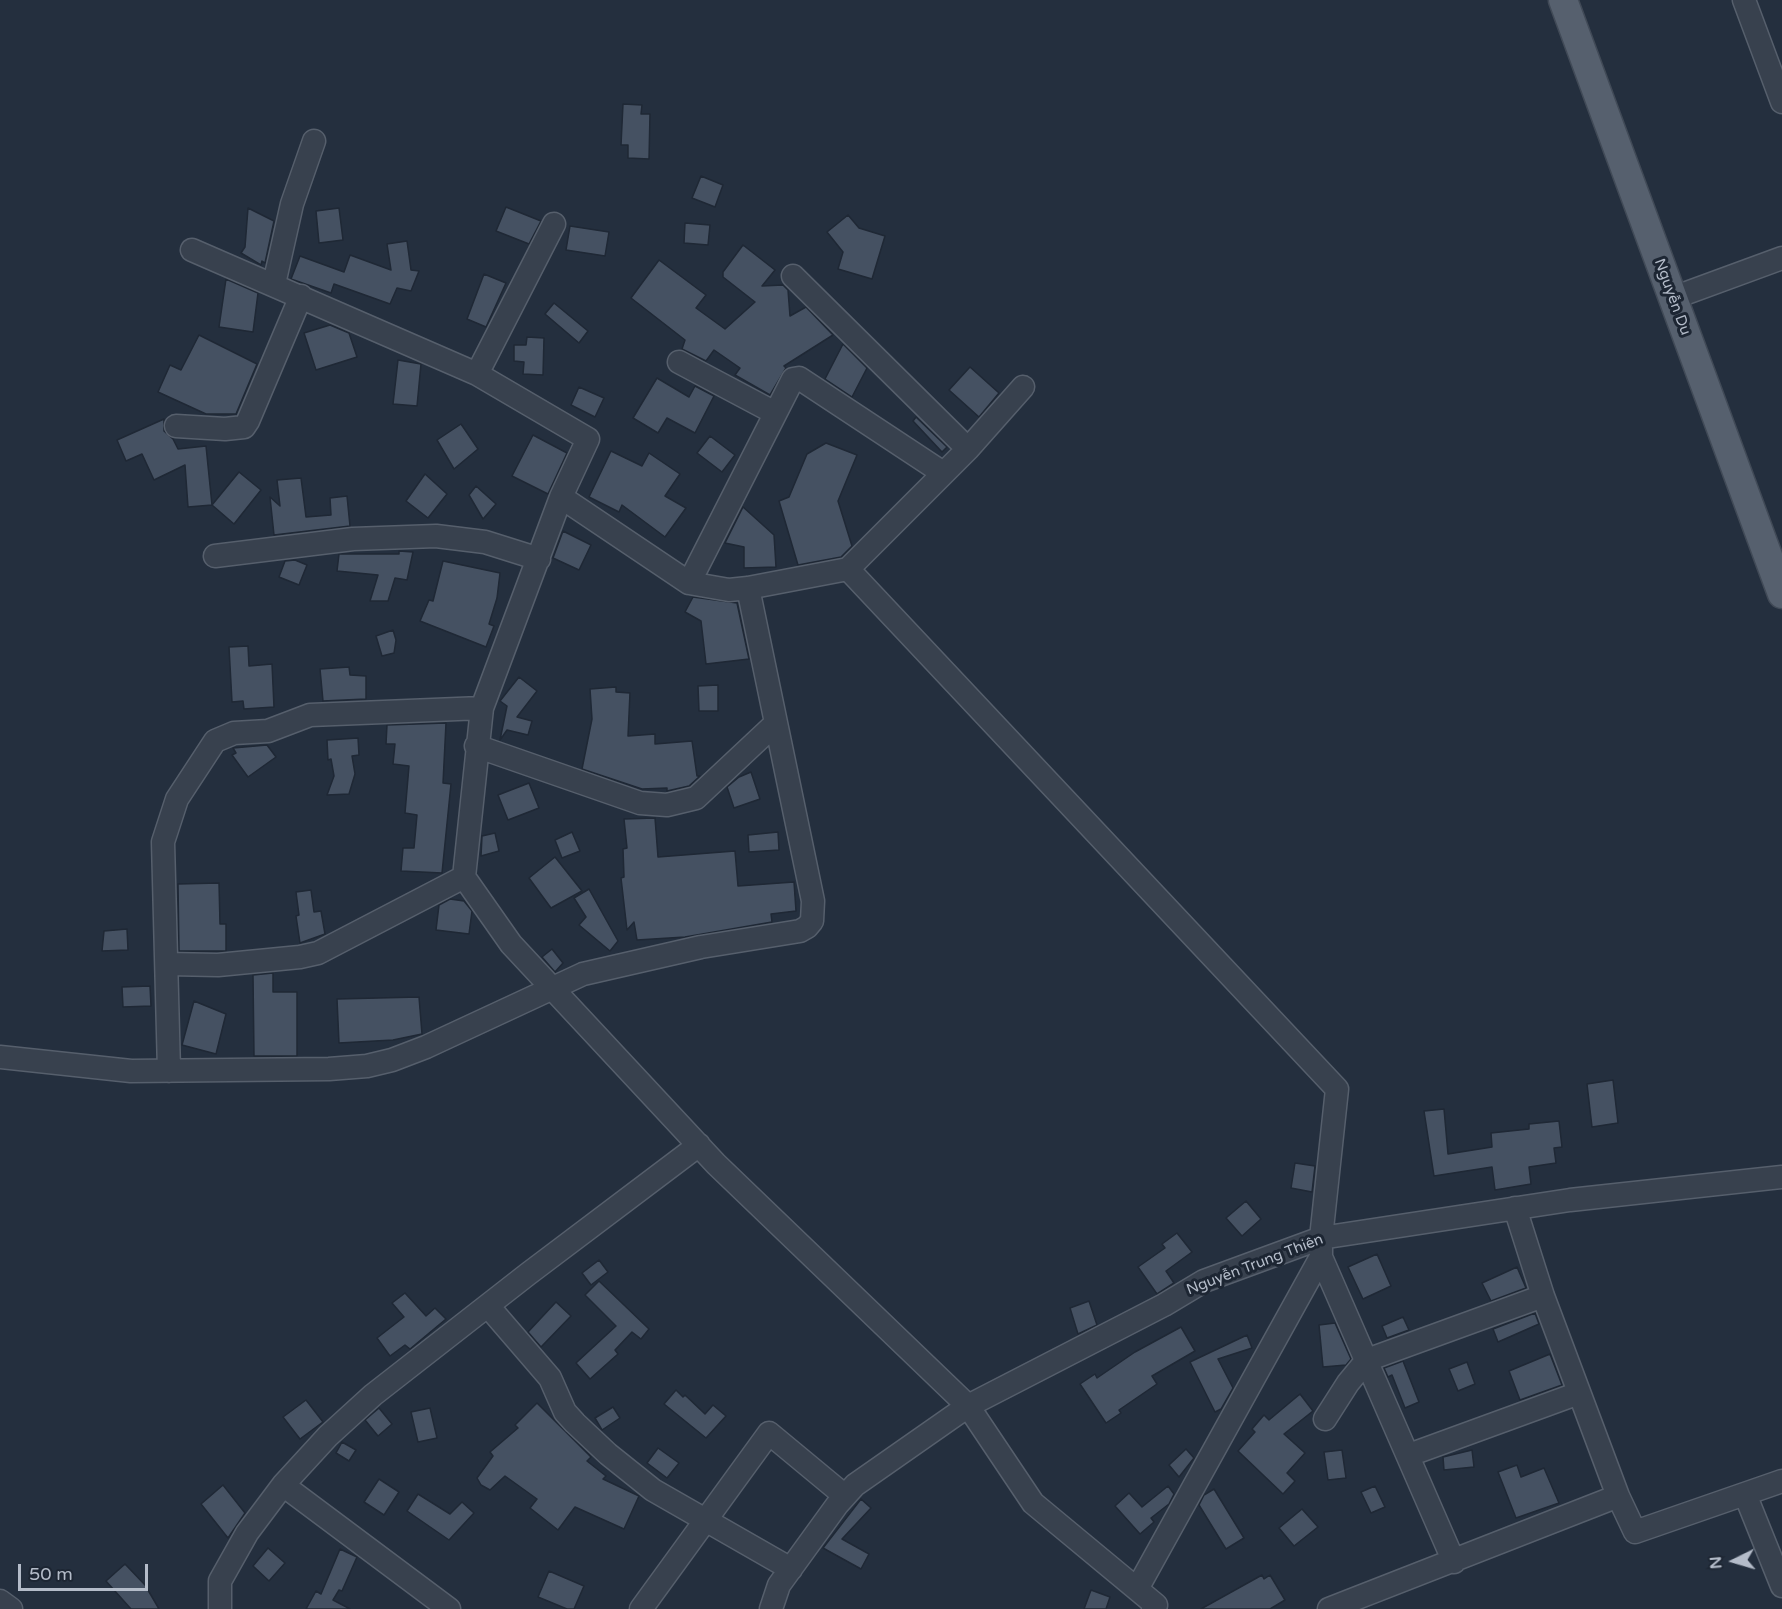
<!DOCTYPE html>
<meta charset="utf-8">
<style>
body{margin:0}
#map{position:relative;width:1782px;height:1609px;overflow:hidden;background:#242f3e;font-family:"Varela Round",sans-serif}
canvas{display:block}
.north{position:absolute;left:1704px;top:1531px;width:60px;height:60px;-webkit-text-stroke:4px #1d2633;paint-order:stroke;rotate:265deg;font-size:16px;font-weight:700;line-height:24px;text-align:center;color:#b4bcc9}
.north::after{content:'';display:block;margin:auto;width:21px;height:27px;background:#b4bcc9;clip-path:polygon(50% 0,100% 100%,50% 72%,0 100%)}
.scale{position:absolute;left:18px;top:1564px;width:130px;height:27px;box-sizing:border-box;border:3px solid #b4bcc9;border-top:0;padding-left:8px;font-size:18px;line-height:21px;white-space:nowrap;color:#b4bcc9;-webkit-text-stroke:4px #1d2633;paint-order:stroke}
</style>
<div id="map">
<canvas width="1782" height="1609"></canvas>
<div class="north">N</div>
<div class="scale">50 m</div>
</div>
<script>
const context = document.querySelector('canvas').getContext('2d');
context.lineJoin = 'round';
function paint(path, color) { context.fillStyle = color; context.fill(path, 'evenodd'); }
const poly = rows => new Path2D(rows.map(r => 'M' + r).join(''));
function strokePath(path, color, width, dash) { context.strokeStyle = color; context.lineWidth = width; context.lineCap = dash ? 'butt' : 'round'; context.setLineDash(dash || []); context.stroke(path); }
function drawText(font, color, halo, rows, align = 'center') {
  context.font = font + ' "Varela Round",sans-serif'; context.lineWidth = 6; context.setLineDash([]); context.textBaseline = 'middle'; context.strokeStyle = halo; context.fillStyle = color; for (const [text, x, y, turn = 0] of rows) {
    context.save(); context.translate(x, y); context.rotate((+turn || 0) * Math.PI / 180); context.textAlign = isNaN(turn) ? turn : align; if (halo) context.strokeText(text, 0, 0); context.fillText(text, 0, 0); context.restore();
  }
}
const building = poly([
 [623,104,642,105,641,114,650,114,649,159,628,158,628,145,621,145,623,104],
 [701,176,723,185,715,207,692,198,701,176],
 [506,207,541,221,529,244,496,231,506,207],
 [248,208,274,221,265,263,262,261,261,265,241,253,245,247,248,208],
 [339,208,343,240,319,243,316,211,339,208],
 [848,215,859,228,885,236,872,279,838,269,843,252,827,232,848,215],
 [685,223,710,225,708,245,684,243,685,223],
 [570,226,609,232,605,256,566,250,570,226],
 [407,241,411,270,419,271,411,291,397,288,390,304,334,284,331,293,291,279,300,256,344,272,350,255,391,270,387,244,407,241],
 [743,245,775,270,762,286,783,285,788,290,790,316,806,307,833,335,784,366,786,368,770,395,735,375,740,368,714,350,706,361,682,349,685,340,631,298,659,260,706,295,696,308,725,329,755,302,723,277,723,272,743,245],
 [484,274,506,283,486,327,467,319,484,274],
 [226,279,258,293,253,332,219,327,226,279],
 [554,303,588,331,579,343,545,314,554,303],
 [330,325,349,333,357,357,316,370,304,333,330,325],
 [199,335,257,364,236,414,206,414,158,392,170,365,181,370,199,335],
 [527,337,544,338,543,375,523,374,524,362,514,361,514,345,526,345,527,337],
 [843,344,867,368,852,397,825,379,843,344],
 [398,360,421,364,417,406,393,404,398,360],
 [970,367,999,393,979,417,949,390,970,367],
 [657,378,689,397,695,386,714,396,695,433,667,418,658,433,633,418,657,378],
 [579,387,604,398,595,417,571,405,579,387],
 [916,417,947,447,942,452,913,421,916,417],
 [164,419,164,431,173,439,178,449,206,446,212,505,188,507,185,465,154,480,142,454,126,461,117,440,164,419],
 [461,424,478,449,454,469,437,440,461,424],
 [533,435,567,453,548,494,512,476,533,435],
 [710,436,735,455,722,472,697,453,710,436],
 [826,443,857,455,838,501,852,546,841,557,798,565,779,501,789,497,807,454,826,443],
 [611,451,642,466,649,453,680,474,665,496,686,508,665,537,622,505,619,512,589,497,611,451],
 [239,472,261,490,234,524,212,505,239,472],
 [425,474,447,494,428,518,406,501,425,474],
 [301,478,306,517,331,515,330,498,347,496,350,526,274,535,270,497,280,506,277,480,301,478],
 [476,486,496,504,483,519,469,495,476,486],
 [743,507,774,535,776,567,744,568,744,547,725,543,743,507],
 [563,531,591,545,579,570,553,558,563,531],
 [399,551,413,552,407,580,395,578,388,601,370,601,378,575,337,571,339,554,399,554,399,551],
 [295,560,307,565,299,585,279,577,285,561,295,560],
 [443,561,500,573,497,598,489,624,494,626,486,647,420,621,429,600,433,601,443,561],
 [693,597,737,603,749,659,706,664,701,621,685,612,693,597],
 [393,630,396,640,394,653,382,656,376,636,393,630],
 [248,646,249,666,272,664,274,707,244,709,243,701,232,702,229,647,248,646],
 [349,667,350,675,366,676,366,699,323,701,320,669,349,667],
 [519,677,537,691,517,717,532,721,528,735,507,730,500,740,507,706,500,701,519,677],
 [718,685,718,711,699,711,698,686,718,685],
 [616,687,616,692,630,693,628,736,655,734,655,744,692,741,697,776,700,776,689,786,667,791,667,788,642,789,582,769,592,719,590,689,616,687],
 [446,723,443,783,451,784,442,873,401,871,403,848,414,848,417,815,405,813,409,766,393,764,395,744,386,744,387,725,446,723],
 [358,738,359,755,352,756,355,774,349,794,327,795,334,776,331,759,328,760,327,740,358,738],
 [267,745,276,757,248,777,232,755,236,753,233,748,267,745],
 [751,772,760,799,734,808,727,787,739,777,751,772],
 [529,783,539,808,508,820,498,795,529,783],
 [655,818,658,857,735,851,738,886,794,882,796,911,771,914,772,922,685,937,637,940,634,922,627,930,621,878,624,877,623,849,627,848,624,819,655,818],
 [572,832,580,851,562,858,555,840,572,832],
 [778,832,779,850,749,852,748,835,778,832],
 [495,833,499,851,481,856,482,836,495,833],
 [555,857,582,891,551,908,529,878,555,857],
 [219,883,220,924,226,924,226,951,179,951,178,884,219,883],
 [589,889,618,941,610,951,579,925,586,917,574,898,589,889],
 [311,890,314,912,321,911,325,934,300,943,296,916,299,915,296,892,311,890],
 [450,899,464,901,472,911,469,934,436,930,439,905,450,899],
 [127,929,128,950,102,951,104,931,127,929],
 [552,949,563,963,555,972,542,957,552,949],
 [273,973,273,992,297,992,297,1056,254,1056,253,975,273,973],
 [150,986,151,1006,123,1007,122,987,150,986],
 [419,997,422,1034,393,1040,339,1043,337,999,419,997],
 [194,1001,226,1014,216,1054,182,1045,194,1001],
 [1613,1080,1618,1123,1592,1127,1587,1084,1613,1080],
 [1444,1109,1448,1154,1492,1147,1491,1133,1529,1129,1529,1124,1559,1121,1562,1147,1554,1148,1556,1163,1529,1167,1531,1184,1495,1190,1492,1167,1434,1176,1424,1111,1444,1109],
 [1295,1163,1315,1166,1312,1192,1291,1188,1295,1163],
 [1246,1201,1261,1219,1242,1236,1226,1218,1246,1201],
 [1177,1233,1192,1252,1166,1271,1174,1283,1157,1294,1138,1267,1165,1248,1162,1244,1177,1233],
 [1377,1254,1391,1286,1363,1299,1348,1267,1377,1254],
 [599,1260,608,1272,591,1285,582,1273,599,1260],
 [1517,1267,1526,1288,1491,1301,1482,1283,1517,1267],
 [599,1281,649,1329,641,1339,632,1332,615,1350,618,1354,590,1379,576,1363,616,1326,585,1295,599,1281],
 [405,1293,426,1316,435,1308,446,1319,410,1349,405,1345,390,1356,377,1338,404,1317,392,1303,405,1293],
 [1089,1301,1097,1325,1078,1334,1070,1308,1089,1301],
 [556,1302,571,1316,541,1347,528,1332,556,1302],
 [1535,1313,1539,1324,1498,1342,1493,1329,1535,1313],
 [1403,1317,1409,1330,1387,1338,1382,1326,1403,1317],
 [1335,1323,1351,1359,1346,1365,1323,1367,1319,1325,1335,1323],
 [1181,1327,1195,1351,1152,1376,1157,1384,1119,1410,1121,1413,1106,1423,1080,1384,1095,1374,1097,1378,1135,1352,1181,1327],
 [1247,1335,1252,1348,1218,1359,1233,1388,1221,1409,1215,1412,1190,1362,1247,1335],
 [1550,1354,1562,1385,1520,1400,1509,1371,1550,1354],
 [1403,1361,1419,1402,1405,1408,1392,1375,1388,1377,1384,1368,1403,1361],
 [1467,1362,1475,1384,1458,1391,1449,1369,1467,1362],
 [676,1390,683,1397,685,1395,705,1414,713,1405,726,1416,706,1438,664,1404,676,1390],
 [1300,1394,1313,1411,1284,1434,1305,1453,1287,1473,1295,1481,1283,1494,1238,1451,1255,1432,1252,1429,1264,1415,1269,1420,1300,1394],
 [306,1400,323,1422,300,1439,283,1417,306,1400],
 [537,1403,591,1457,587,1461,606,1476,603,1479,639,1496,624,1529,575,1507,558,1530,530,1508,537,1499,505,1476,490,1490,481,1485,477,1478,493,1456,490,1452,518,1428,515,1425,537,1403],
 [613,1407,620,1418,602,1430,595,1418,613,1407],
 [379,1408,392,1424,378,1436,365,1420,379,1408],
 [430,1408,437,1438,418,1442,411,1412,430,1408],
 [342,1442,356,1450,349,1461,336,1453,342,1442],
 [658,1448,679,1463,667,1478,647,1463,658,1448],
 [1186,1449,1194,1458,1179,1477,1169,1465,1186,1449],
 [1342,1450,1346,1478,1328,1480,1324,1452,1342,1450],
 [1472,1450,1474,1467,1444,1470,1443,1457,1472,1450],
 [1517,1465,1521,1477,1544,1468,1559,1503,1516,1518,1498,1472,1517,1465],
 [379,1479,399,1492,384,1515,364,1502,379,1479],
 [223,1485,245,1513,228,1538,201,1504,223,1485],
 [1168,1486,1174,1494,1169,1504,1151,1518,1154,1522,1140,1534,1115,1506,1129,1493,1142,1507,1168,1486],
 [1375,1486,1385,1507,1371,1513,1361,1492,1375,1486],
 [1214,1489,1244,1538,1226,1549,1199,1505,1204,1495,1214,1489],
 [418,1494,450,1514,462,1502,474,1513,449,1540,407,1511,418,1494],
 [861,1499,871,1508,842,1539,869,1554,861,1569,823,1548,861,1499],
 [1302,1509,1318,1527,1294,1546,1279,1528,1302,1509],
 [268,1548,285,1563,269,1581,253,1566,268,1548],
 [340,1549,357,1557,342,1591,339,1590,333,1600,350,1609,306,1609,316,1591,321,1594,340,1549],
 [125,1564,145,1585,159,1609,131,1609,106,1581,125,1564],
 [549,1571,584,1586,574,1609,567,1609,538,1597,549,1571],
 [1262,1575,1264,1579,1270,1575,1285,1600,1270,1609,1201,1609,1262,1575],
 [1091,1590,1110,1597,1106,1609,1084,1609,1091,1590]
]);
const minor = poly([
 [1744,0,1782,102],
 [192,250,477,374,588,439,561,497],
 [793,276,968,449],
 [274,284,292,204,314,141],
 [1673,298,1782,258],
 [679,362,775,413],
 [477,374,554,224],
 [176,426,225,429,244,427,248,421,301,296],
 [215,556,353,539,436,536,485,542,539,559],
 [848,569,968,449,1023,387],
 [689,583,793,379,799,378,943,473],
 [476,746,640,803,667,805,696,798,775,724],
 [168,964,218,965,300,957,318,953,464,877],
 [0,1057,131,1071,329,1069,367,1066,392,1060,426,1047,583,974,701,947,800,931,807,927,812,921,813,901,748,588],
 [169,1071,163,842,177,799,215,741,234,733,268,731,310,715,482,708],
 [488,1306,550,1378,565,1412,575,1423,608,1454,653,1490,791,1569],
 [1325,1419,1348,1383,1367,1360,1543,1296],
 [1409,1455,1579,1393],
 [283,1485,449,1609],
 [1745,1494,1782,1586],
 [1618,1496,1635,1532,1782,1481],
 [1137,1589,1321,1257,1454,1562],
 [0,1601,11,1609],
 [220,1609,220,1581,247,1533,283,1485,328,1436,373,1395,528,1274,699,1145],
 [641,1609,769,1433,845,1496],
 [771,1609,779,1585,837,1505,855,1485,968,1406,1164,1305,1204,1281,1321,1238,1570,1200,1782,1177],
 [1153,1609,1156,1605,1033,1503,968,1406,716,1164,511,944,464,877,482,708,561,497,689,583,729,590,748,588,848,569,1337,1089,1321,1238,1321,1257],
 [1329,1609,1618,1496,1543,1296,1515,1208]
]);
const major = poly([
 [1563,0,1782,594]
]);
const streetNames = [
 ["Nguyễn Du",1672,297,70],
 ["Nguyễn Trung Thiên",1255,1265,-21]
];
paint(building, '#455162');
strokePath(building, '#1f2835', 1.5);
strokePath(minor, '#565f6c', 25);
strokePath(major, '#414a57', 31);
strokePath(minor, '#38414e', 22);
strokePath(major, '#56606e', 28);
drawText('15px', '#b4bcc9', '#1d2633', streetNames);
</script>
